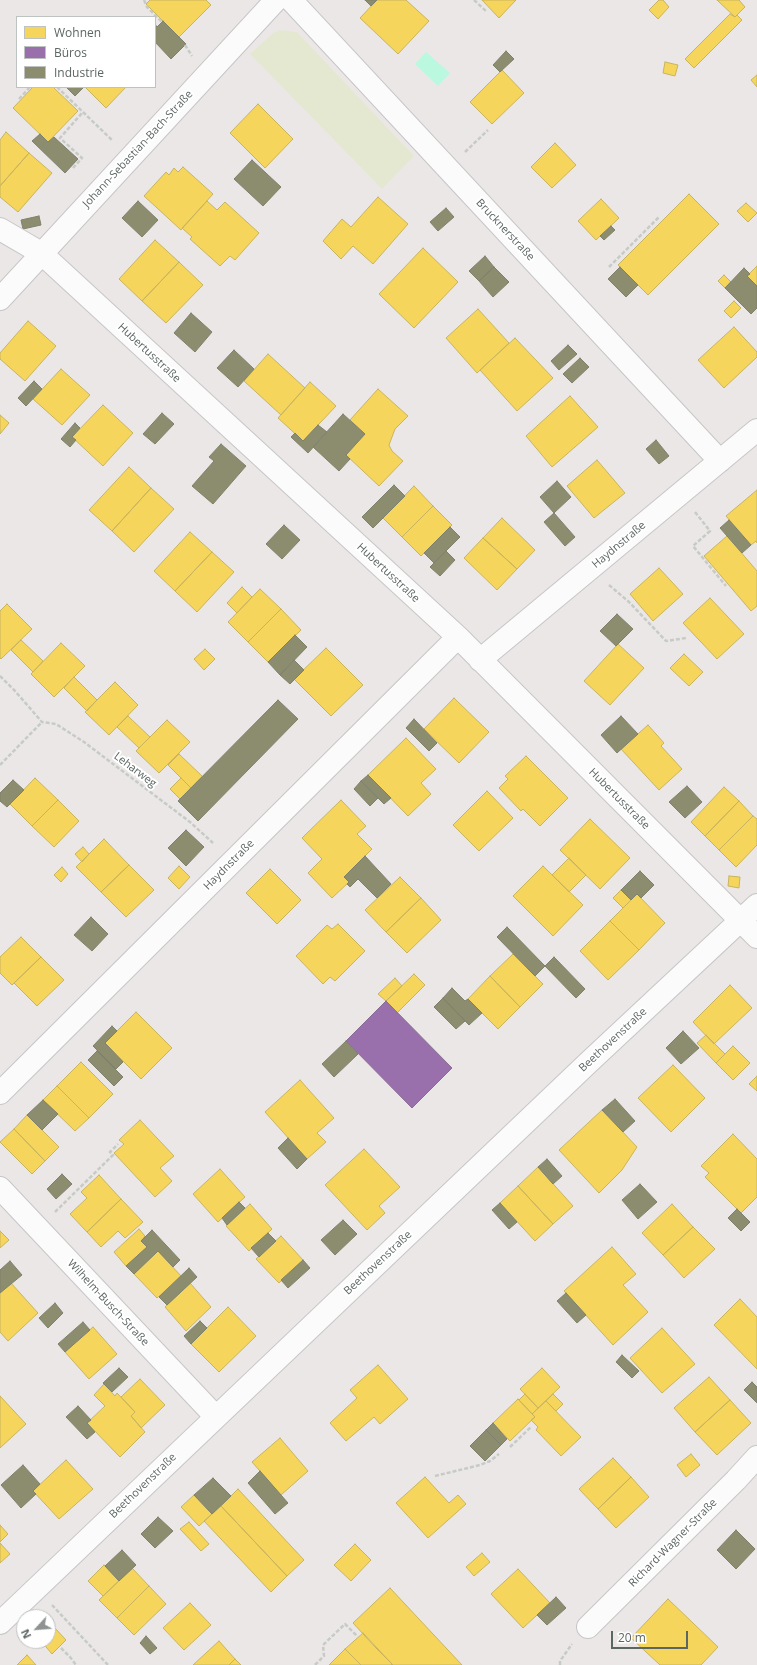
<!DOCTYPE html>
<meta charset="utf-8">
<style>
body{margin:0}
#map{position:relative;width:757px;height:1665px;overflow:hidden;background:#ece7e7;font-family:"Open Sans",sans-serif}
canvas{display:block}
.legend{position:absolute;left:16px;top:16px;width:140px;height:72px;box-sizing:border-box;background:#fff;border:1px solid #bec2c1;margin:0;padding:5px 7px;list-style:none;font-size:12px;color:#5c6663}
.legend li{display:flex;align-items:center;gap:8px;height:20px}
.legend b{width:20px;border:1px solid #bec2c1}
.north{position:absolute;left:16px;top:1609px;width:40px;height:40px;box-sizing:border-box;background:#fff;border:1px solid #bec2c1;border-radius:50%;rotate:244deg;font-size:11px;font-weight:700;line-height:16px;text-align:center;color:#5c6663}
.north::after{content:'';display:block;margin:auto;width:14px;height:18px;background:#8e9391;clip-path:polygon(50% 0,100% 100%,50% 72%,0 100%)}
.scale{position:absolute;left:611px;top:1631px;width:77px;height:18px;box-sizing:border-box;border:2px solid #5c6663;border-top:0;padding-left:5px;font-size:12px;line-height:14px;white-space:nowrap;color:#5c6663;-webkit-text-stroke:3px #fff;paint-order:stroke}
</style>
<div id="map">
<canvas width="757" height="1665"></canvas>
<ul class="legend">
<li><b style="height:11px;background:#f6d55c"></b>Wohnen</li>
<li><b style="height:11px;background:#9970ab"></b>Büros</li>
<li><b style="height:11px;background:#8c8c6e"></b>Industrie</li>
</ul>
<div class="north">N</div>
<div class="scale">20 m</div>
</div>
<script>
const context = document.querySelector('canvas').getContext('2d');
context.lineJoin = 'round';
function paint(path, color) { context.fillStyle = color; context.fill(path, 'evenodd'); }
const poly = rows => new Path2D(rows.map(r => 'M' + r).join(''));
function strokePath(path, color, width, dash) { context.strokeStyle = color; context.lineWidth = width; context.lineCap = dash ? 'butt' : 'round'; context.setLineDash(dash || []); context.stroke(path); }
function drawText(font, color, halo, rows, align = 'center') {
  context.font = font + ' "Open Sans",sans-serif'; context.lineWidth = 4; context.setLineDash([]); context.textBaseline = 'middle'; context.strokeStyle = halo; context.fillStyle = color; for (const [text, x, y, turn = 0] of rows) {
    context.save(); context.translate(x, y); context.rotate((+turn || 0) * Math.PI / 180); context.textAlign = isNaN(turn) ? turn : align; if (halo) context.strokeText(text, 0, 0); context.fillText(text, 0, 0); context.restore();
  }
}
const green = poly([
 [280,30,297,32,414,156,382,189,250,54,273,33]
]);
const water = poly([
 [426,52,450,73,438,86,415,64]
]);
const homes = poly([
 [150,0,206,0,211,5,179,37,146,4,150,0],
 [377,0,406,0,429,21,398,54,360,18,377,0],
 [482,0,516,0,499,18,482,0],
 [659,0,663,0,669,7,658,19,649,10,659,0],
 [717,0,739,0,745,7,735,17,717,0],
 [730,14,735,17,737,15,742,20,694,68,685,59,730,14],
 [665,62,678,65,675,76,663,73,665,62],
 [502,70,524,93,492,124,470,102,502,70],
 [757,75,757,87,751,80,757,75],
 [33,87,53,87,78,111,48,142,13,108,33,87],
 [85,87,126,87,106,108,85,87],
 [258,104,293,139,265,168,230,133,258,104],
 [6,132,29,153,0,186,0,140,6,132],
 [555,143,576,165,552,188,531,167,555,143],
 [29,153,52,173,18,212,0,197,0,186,29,153],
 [183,167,213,194,181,230,144,196,166,172,169,175,174,168,178,172,183,167],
 [689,194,719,224,648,295,618,265,689,194],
 [378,197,408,224,373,264,353,246,341,259,323,241,342,219,351,227,378,197],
 [601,199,619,218,596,240,578,221,601,199],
 [207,201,217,210,225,202,259,233,235,260,230,256,220,266,190,239,192,237,182,228,207,201],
 [746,203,757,213,748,222,737,211,746,203],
 [155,240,179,262,142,301,119,279,155,240],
 [423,248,458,282,414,328,379,294,423,248],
 [179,262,203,285,166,323,142,301,179,262],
 [757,266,757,286,747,276,757,266],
 [724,275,731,282,725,288,718,281,724,275],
 [734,301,741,308,731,318,724,311,734,301],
 [478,309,509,343,477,373,446,338,478,309],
 [28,321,56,346,25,381,0,359,0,353,28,321],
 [734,327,757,352,757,357,724,388,698,360,734,327],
 [515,338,553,378,517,411,480,370,515,338],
 [268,354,305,388,281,415,244,381,268,354],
 [61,369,90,395,62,425,33,399,61,369],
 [310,382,336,406,303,441,278,418,310,382],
 [378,389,408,416,395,429,389,445,392,451,403,461,379,486,346,455,365,434,350,420,378,389],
 [570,396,598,427,552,467,526,436,570,396],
 [103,405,133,433,103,466,72,437,103,405],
 [0,415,9,423,0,434,0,415],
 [597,460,625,493,594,518,567,486,597,460],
 [129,467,151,488,112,531,89,510,129,467],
 [414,486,433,506,402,537,383,518,414,486],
 [151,488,174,509,134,552,112,531,151,488],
 [757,490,757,543,756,541,751,545,726,516,757,490],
 [433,506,452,525,421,556,402,537,433,506],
 [502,518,535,550,517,569,483,538,502,518],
 [190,532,212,552,175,591,154,571,190,532],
 [727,536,757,571,757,606,751,611,704,556,727,536],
 [483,538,517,569,497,590,464,558,483,538],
 [212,552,234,572,197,612,175,591,212,552],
 [659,568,683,594,653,621,630,594,659,568],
 [242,587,252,597,237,613,227,603,242,587],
 [260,589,281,609,248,642,228,622,260,589],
 [710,598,744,634,717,659,683,623,710,598],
 [7,604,32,629,1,659,0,658,0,611,7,604],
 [281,609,301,630,268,662,248,642,281,609],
 [21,640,43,661,33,672,11,650,21,640],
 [61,643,85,666,54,697,31,674,61,643],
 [618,644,644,668,610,705,584,681,618,644],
 [326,648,363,685,331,716,294,679,326,648],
 [205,649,215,659,204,670,194,659,205,649],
 [684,654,703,672,689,686,670,668,684,654],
 [74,677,97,700,87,711,64,688,74,677],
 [115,682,138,705,109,735,85,712,115,682],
 [454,698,489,732,459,763,424,729,454,698],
 [128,716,150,737,139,748,117,727,128,716],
 [167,720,190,742,159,773,136,751,167,720],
 [648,725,664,743,661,746,682,769,659,790,621,749,648,725],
 [406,738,436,769,421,783,431,794,408,816,368,775,406,738],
 [179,754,203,777,191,788,168,765,179,754],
 [526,756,568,798,540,826,523,809,521,811,499,788,508,779,505,776,526,756],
 [35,778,58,800,32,826,10,804,35,778],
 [181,778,191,788,180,799,170,789,181,778],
 [724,787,739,801,705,836,691,822,724,787],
 [487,791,513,818,479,851,453,825,487,791],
 [58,800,79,821,54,847,32,826,58,800],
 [341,800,366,826,357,834,372,849,344,877,349,882,332,898,308,873,322,859,302,838,341,800],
 [739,801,753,816,719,850,705,836,739,801],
 [753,816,757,819,757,845,736,867,719,850,753,816],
 [590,819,630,858,600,889,560,850,590,819],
 [104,839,129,865,101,892,76,867,104,839],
 [83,847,89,854,82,862,75,854,83,847],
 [569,858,586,875,569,892,552,875,569,858],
 [129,865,154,890,126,917,101,892,129,865],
 [179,866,190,877,179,889,168,878,179,866],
 [543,866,583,905,553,936,513,896,543,866],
 [62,867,68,874,61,882,54,875,62,867],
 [270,869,301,900,277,924,246,893,270,869],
 [729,876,740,877,739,888,728,886,729,876],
 [400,877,421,898,386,932,365,910,400,877],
 [621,890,631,900,623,908,613,898,621,890],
 [637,894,665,923,639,950,610,921,637,894],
 [421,898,441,920,407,953,386,932,421,898],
 [610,921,639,950,608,980,580,951,610,921],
 [338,924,365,951,335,981,330,977,323,984,296,956,327,925,332,929,338,924],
 [21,937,41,957,12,985,0,973,0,957,21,937],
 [513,954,543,984,520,1007,490,976,513,954],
 [41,957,64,980,37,1006,14,983,41,957],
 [414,974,425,985,397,1013,386,1001,414,974],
 [490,976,520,1007,498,1029,468,999,490,976],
 [395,978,402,986,386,1001,378,994,395,978],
 [730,985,752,1008,714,1044,693,1022,730,985],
 [136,1012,172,1048,141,1079,105,1043,136,1012],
 [706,1035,725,1054,716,1063,697,1043,706,1035],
 [733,1046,750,1063,733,1080,716,1063,733,1046],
 [81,1062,113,1094,89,1118,57,1086,81,1062],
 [673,1065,705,1098,671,1132,638,1098,673,1065],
 [757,1076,757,1091,749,1084,757,1076],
 [300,1080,334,1118,317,1133,326,1142,307,1159,265,1112,300,1080],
 [57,1086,89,1118,75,1131,43,1100,57,1086],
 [602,1110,637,1147,622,1170,599,1193,559,1150,602,1110],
 [27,1115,59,1147,45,1161,14,1129,27,1115],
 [140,1120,174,1156,160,1168,172,1181,155,1197,114,1153,124,1144,119,1140,140,1120],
 [14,1129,45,1161,32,1174,0,1142,14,1129],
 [733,1134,757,1159,757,1197,741,1213,705,1177,709,1173,701,1166,733,1134],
 [364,1149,400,1187,379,1206,385,1213,367,1230,325,1185,364,1149],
 [538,1167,573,1206,553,1224,518,1186,538,1167],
 [220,1169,245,1197,218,1222,193,1194,220,1169],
 [99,1175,121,1199,87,1232,70,1214,87,1198,81,1192,99,1175],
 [518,1186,553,1224,535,1241,500,1203,518,1186],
 [121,1199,143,1222,125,1238,118,1231,101,1247,87,1232,121,1199],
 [250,1204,272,1229,249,1251,226,1226,250,1204],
 [672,1204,693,1227,663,1255,642,1233,672,1204],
 [693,1227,715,1249,684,1278,663,1255,693,1227],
 [139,1229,145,1236,141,1241,147,1247,126,1266,114,1252,139,1229],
 [0,1231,9,1240,0,1248,0,1231],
 [281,1236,303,1260,279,1283,256,1259,281,1236],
 [612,1247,636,1274,623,1285,648,1312,613,1345,564,1291,612,1247],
 [158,1251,181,1276,157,1298,134,1274,158,1251],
 [11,1283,38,1313,8,1341,0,1332,0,1293,11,1283],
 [190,1283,211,1307,186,1331,165,1307,190,1283],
 [740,1299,757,1317,757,1369,714,1325,740,1299],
 [228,1307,256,1336,219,1372,191,1344,228,1307],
 [93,1327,117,1354,89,1379,65,1352,93,1327],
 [662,1328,695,1364,662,1393,630,1358,662,1328],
 [378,1365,408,1399,380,1424,374,1417,346,1441,330,1423,357,1398,350,1390,378,1365],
 [542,1368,560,1387,538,1408,520,1389,542,1368],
 [709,1377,730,1400,695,1432,674,1408,709,1377],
 [140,1379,165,1405,141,1428,131,1416,135,1412,121,1397,140,1379],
 [104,1384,115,1396,117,1393,135,1412,131,1416,145,1432,120,1457,87,1423,105,1406,94,1395,104,1384],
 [525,1394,538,1408,532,1414,519,1400,525,1394],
 [553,1394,563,1404,556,1411,546,1401,553,1394],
 [0,1396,26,1424,0,1448,0,1396],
 [518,1399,535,1417,510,1441,493,1423,518,1399],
 [730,1400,751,1423,717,1455,695,1432,730,1400],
 [546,1401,581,1437,561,1456,536,1430,538,1427,531,1420,535,1417,532,1414,546,1401],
 [280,1438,308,1471,281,1495,252,1462,280,1438],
 [691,1454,700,1465,686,1477,677,1465,691,1454],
 [613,1458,631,1477,598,1509,579,1489,613,1458],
 [66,1460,93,1489,59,1519,33,1491,66,1460],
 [425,1477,449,1503,458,1495,466,1504,428,1538,396,1503,425,1477],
 [631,1477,649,1497,616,1528,598,1509,631,1477],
 [238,1489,304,1560,287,1576,221,1506,238,1489],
 [194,1495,212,1514,199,1526,181,1507,194,1495],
 [221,1506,287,1576,271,1592,204,1521,221,1506],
 [189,1522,209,1544,201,1551,180,1529,189,1522],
 [0,1525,8,1534,0,1542,0,1525],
 [0,1543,10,1554,0,1563,0,1543],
 [355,1544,371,1560,351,1581,334,1565,355,1544],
 [482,1553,490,1562,474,1576,466,1567,482,1553],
 [104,1565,119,1581,103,1596,88,1581,104,1565],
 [132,1568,149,1586,117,1618,99,1600,132,1568],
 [518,1569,550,1603,523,1628,491,1594,518,1569],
 [149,1586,166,1604,134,1635,117,1618,149,1586],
 [390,1588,462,1665,393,1665,376,1648,353,1623,390,1588],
 [668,1599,718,1647,701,1665,660,1665,631,1638,668,1599],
 [190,1603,211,1625,184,1650,163,1628,190,1603],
 [54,1627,66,1640,52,1654,41,1641,48,1641,48,1633,54,1627],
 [363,1633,392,1664,391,1665,361,1665,345,1649,363,1633],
 [219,1641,235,1659,229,1665,193,1665,219,1641],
 [345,1649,361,1665,329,1665,345,1649],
 [27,1655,36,1665,17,1665,27,1655],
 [235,1659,241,1665,229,1665,235,1659]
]);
const offices = poly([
 [386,1001,452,1068,412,1108,346,1041,386,1001]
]);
const industry = poly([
 [365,0,377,0,371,6,365,0],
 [163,21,186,44,171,59,155,42,155,24,157,27,163,21],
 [506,51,514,59,500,72,493,65,506,51],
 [66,87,84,87,75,96,66,87],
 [40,134,48,142,54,137,78,159,65,173,32,141,40,134],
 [252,160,281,187,263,206,234,179,252,160],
 [138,201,158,220,142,237,122,218,138,201],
 [446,208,454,217,438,231,430,222,446,208],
 [39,216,41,225,23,229,21,220,39,216],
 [611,226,615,230,604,240,600,236,611,226],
 [485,256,494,267,479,281,469,271,485,256],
 [494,267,509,282,493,297,479,281,494,267],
 [620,267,638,285,626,297,608,279,620,267],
 [744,268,750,274,747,276,757,286,757,308,751,314,725,288,744,268],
 [191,313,212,332,195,352,174,333,191,313],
 [568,345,577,354,559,370,551,361,568,345],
 [234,350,254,369,238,387,217,368,234,350],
 [580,358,589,367,572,383,563,374,580,358],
 [34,381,42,389,26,406,18,398,34,381],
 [162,413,174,424,155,444,143,434,162,413],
 [343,414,365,434,346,455,350,459,339,471,313,447,343,414],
 [75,423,80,428,72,437,76,440,70,447,61,439,75,423],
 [318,425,327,432,308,453,291,437,295,433,303,441,318,425],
 [656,440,669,456,659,464,646,449,656,440],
 [221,444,246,466,213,504,192,486,214,461,209,457,221,444],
 [557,481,571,497,554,513,540,497,557,481],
 [394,485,405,496,373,528,362,517,394,485],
 [554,513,575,537,565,546,544,522,554,513],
 [729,520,751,545,742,553,720,528,729,520],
 [284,525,300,540,282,559,266,544,284,525],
 [450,527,460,537,434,563,424,553,450,527],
 [446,551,455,560,440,576,430,567,446,551],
 [617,614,633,629,616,646,600,631,617,614],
 [295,635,307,647,280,675,268,662,295,635],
 [294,660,304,670,290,684,280,675,294,660],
 [278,700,298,719,198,821,178,801,278,700],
 [621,716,638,734,617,753,601,735,621,716],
 [414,719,437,743,429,751,406,728,414,719],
 [368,775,391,798,384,804,361,781,368,775],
 [13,780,24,790,7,807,0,801,0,793,13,780],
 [361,781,378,798,370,806,354,789,361,781],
 [687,786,702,802,685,818,669,802,687,786],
 [186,830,204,847,186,866,168,848,186,830],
 [365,856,391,884,377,898,358,879,350,887,347,884,349,882,344,877,365,856],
 [640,871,654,885,641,898,637,894,631,900,621,890,640,871],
 [91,917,108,934,92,951,74,935,91,917],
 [507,927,545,966,535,976,497,937,507,927],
 [554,957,585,989,576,998,545,966,554,957],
 [452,988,465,1001,468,999,482,1013,469,1025,443,998,452,988],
 [443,998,465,1021,456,1029,434,1007,443,998],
 [112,1026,117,1031,105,1043,123,1062,116,1069,93,1046,112,1026],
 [683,1031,699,1048,681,1064,666,1048,683,1031],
 [346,1041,358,1054,334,1077,322,1064,346,1041],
 [97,1051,123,1077,114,1086,88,1060,97,1051],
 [615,1099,635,1121,623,1132,602,1110,615,1099],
 [43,1100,58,1114,42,1130,27,1115,43,1100],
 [288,1138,307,1159,297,1169,278,1148,288,1138],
 [547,1159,562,1176,553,1184,538,1167,547,1159],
 [62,1174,72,1184,56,1199,47,1189,62,1174],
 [640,1184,657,1202,638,1219,622,1200,640,1184],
 [239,1202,245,1208,227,1225,222,1218,239,1202],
 [500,1203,517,1222,509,1229,492,1210,500,1203],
 [737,1209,750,1222,741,1231,728,1218,737,1209],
 [343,1220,357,1234,335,1255,321,1240,343,1220],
 [152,1230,180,1260,173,1267,158,1251,134,1274,126,1266,147,1247,141,1241,152,1230],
 [268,1233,276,1241,259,1257,251,1248,268,1233],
 [303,1260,310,1268,288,1288,281,1280,303,1260],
 [10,1261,22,1275,0,1293,0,1270,10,1261],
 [189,1268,197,1277,167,1305,159,1297,189,1268],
 [566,1293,586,1315,577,1323,557,1301,566,1293],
 [55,1303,63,1313,48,1328,39,1318,55,1303],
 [200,1321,207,1328,191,1344,184,1336,200,1321],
 [83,1322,90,1330,65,1352,58,1344,83,1322],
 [622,1355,639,1371,632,1378,616,1362,622,1355],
 [119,1368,128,1377,112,1392,103,1383,119,1368],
 [752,1382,757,1387,757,1403,744,1390,752,1382],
 [78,1406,91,1420,87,1423,95,1432,87,1439,66,1417,78,1406],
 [493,1423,507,1439,501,1445,486,1430,493,1423],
 [486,1430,501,1445,485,1461,470,1446,486,1430],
 [23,1465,40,1484,33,1491,36,1494,21,1508,1,1485,23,1465],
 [260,1471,288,1503,275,1514,248,1483,260,1471],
 [213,1478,231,1496,212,1514,194,1495,213,1478],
 [158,1517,173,1531,155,1548,141,1534,158,1517],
 [736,1530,755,1549,736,1569,717,1550,736,1530],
 [122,1550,136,1565,119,1581,105,1566,122,1550],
 [556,1597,566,1608,547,1625,537,1615,556,1597],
 [146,1636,157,1648,150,1654,140,1643,146,1636]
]);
const path = poly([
 [144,0,147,7,162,22],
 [474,0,486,11],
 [185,45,192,56],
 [57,87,113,141],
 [19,99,30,87],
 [465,152,488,130],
 [73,168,82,158,60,138,83,112],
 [609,267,659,217],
 [695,512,710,531,693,546,726,586],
 [609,585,629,602,666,641,686,638],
 [0,676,15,691,42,722,56,724,84,742,190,822,213,843],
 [0,765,42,722],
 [55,1212,113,1155,110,1152,118,1144],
 [510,1447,531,1427],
 [435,1476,480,1465,490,1461,499,1454],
 [52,1605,108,1665],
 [61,1648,70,1657,76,1665],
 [315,1665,324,1656,323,1645,345,1624,358,1637],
 [560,1665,560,1661,572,1644]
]);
const minor = poly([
 [291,0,720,461],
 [0,229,41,253,458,637,757,937],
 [0,299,276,0],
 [480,660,757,430],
 [0,1093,458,637],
 [0,1188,216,1417],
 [0,1623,589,1062,757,905],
 [588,1627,736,1480,757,1457]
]);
const streetNames = [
 ["Johann-Sebastian-Bach-Straße",138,149,-47],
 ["Brucknerstraße",505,230,47],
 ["Hubertusstraße",149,353,43],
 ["Haydnstraße",619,545,-40],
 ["Hubertusstraße",388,573,43],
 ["Leharweg",135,770,37],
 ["Hubertusstraße",619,799,45],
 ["Haydnstraße",229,865,-45],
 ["Beethovenstraße",613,1040,-43],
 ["Beethovenstraße",378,1263,-43],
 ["Wilhelm-Busch-Straße",108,1303,47],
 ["Beethovenstraße",143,1486,-44],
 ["Richard-Wagner-Straße",673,1543,-45]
];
paint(green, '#e5e8d1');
paint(water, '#baf8e0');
paint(homes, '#f6d55c');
strokePath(homes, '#c8b45e', 1);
paint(offices, '#9970ab');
strokePath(offices, '#876d95', 1);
paint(industry, '#8c8c6e');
strokePath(industry, '#7e816b', 1);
strokePath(minor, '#c7c6c6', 24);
strokePath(path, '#c6cbc6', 2.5, [4, 2]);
strokePath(minor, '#fcfbfb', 22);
drawText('11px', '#5c6663', '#fff', streetNames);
</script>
